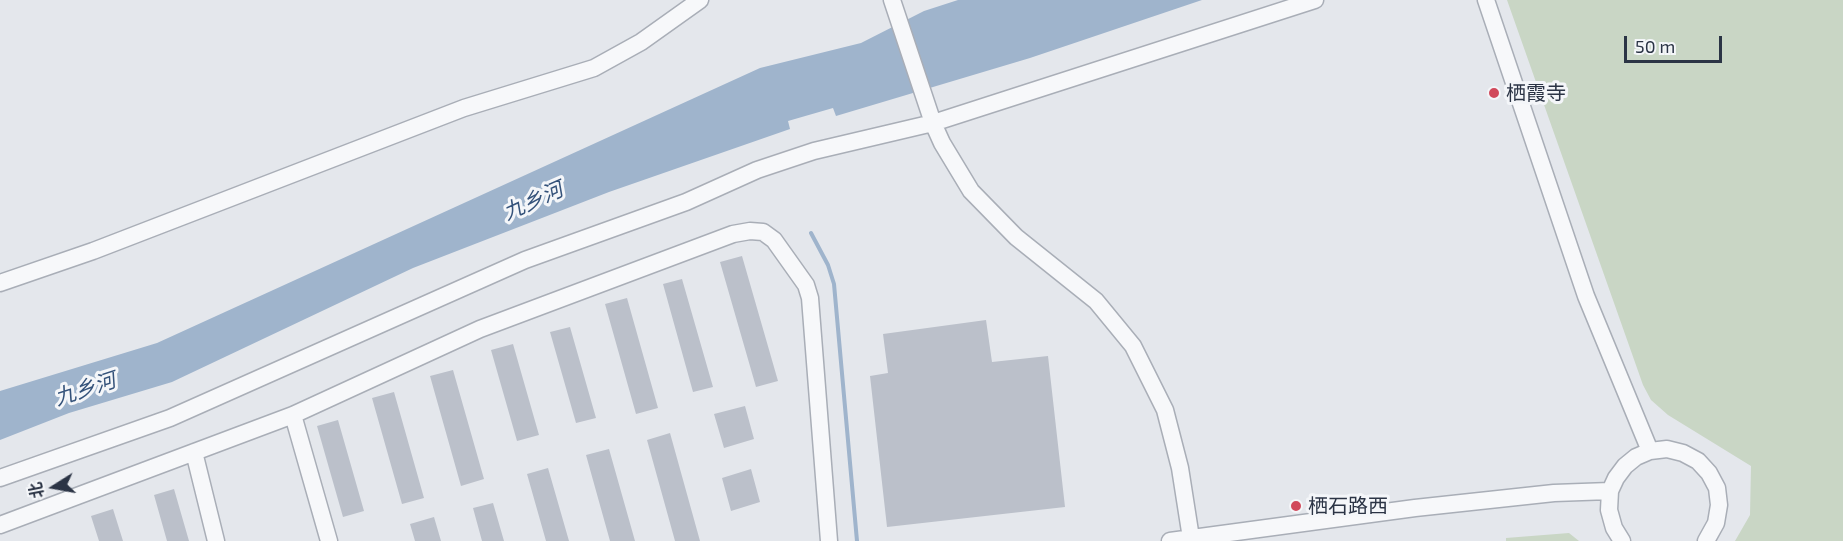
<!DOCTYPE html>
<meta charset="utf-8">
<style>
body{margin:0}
#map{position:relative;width:1843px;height:541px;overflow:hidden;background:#e4e7ec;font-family:"Exo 2","Noto Sans SC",sans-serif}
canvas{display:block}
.north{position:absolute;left:24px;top:457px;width:60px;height:60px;-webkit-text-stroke:4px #f4f6f9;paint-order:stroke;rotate:259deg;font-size:16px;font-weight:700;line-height:24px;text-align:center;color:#2b3445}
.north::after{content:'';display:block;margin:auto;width:21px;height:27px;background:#2b3445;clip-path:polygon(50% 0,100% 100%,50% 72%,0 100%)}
.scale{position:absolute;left:1624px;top:36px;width:98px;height:27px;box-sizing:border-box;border:3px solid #2b3445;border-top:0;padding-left:8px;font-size:18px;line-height:21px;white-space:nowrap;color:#2b3445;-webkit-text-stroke:4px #f4f6f9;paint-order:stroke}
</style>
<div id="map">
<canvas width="1843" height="541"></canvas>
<div class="north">北</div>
<div class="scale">50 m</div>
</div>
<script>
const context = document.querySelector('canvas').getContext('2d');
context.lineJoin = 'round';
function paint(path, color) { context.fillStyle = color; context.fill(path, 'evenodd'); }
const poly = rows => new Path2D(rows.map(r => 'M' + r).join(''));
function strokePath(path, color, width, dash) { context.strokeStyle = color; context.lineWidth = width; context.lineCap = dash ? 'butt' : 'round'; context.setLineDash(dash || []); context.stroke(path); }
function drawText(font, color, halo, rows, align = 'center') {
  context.font = font + ' "Exo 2","Noto Sans SC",sans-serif'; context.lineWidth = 6; context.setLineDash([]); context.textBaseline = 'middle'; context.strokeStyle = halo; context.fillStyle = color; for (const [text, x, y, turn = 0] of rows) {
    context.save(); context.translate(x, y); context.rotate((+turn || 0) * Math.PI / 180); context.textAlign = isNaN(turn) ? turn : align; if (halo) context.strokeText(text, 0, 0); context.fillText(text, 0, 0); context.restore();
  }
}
const green = poly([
 [1507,0,1843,0,1843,541,1735,541,1750,515,1751,466,1668,415,1651,400,1643,385],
 [1569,533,1579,541,1506,541,1506,538]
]);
const water = poly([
 [958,0,1202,0,1030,58,836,116,833,108,788,121,790,129,609,192,413,268,172,382,69,413,0,440,0,391,157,343,760,68,861,43,924,11]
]);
const stream = poly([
 [811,233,828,265,834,284,857,541]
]);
const building = poly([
 [742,256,778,381,756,387,720,262],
 [682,279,713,387,693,392,663,284],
 [627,298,658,408,636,414,605,304],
 [986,320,992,362,1048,356,1065,507,887,527,870,376,888,373,883,334],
 [570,327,596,418,576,423,550,332],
 [513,344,539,435,517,441,491,350],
 [453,370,484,479,461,486,430,376],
 [394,392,424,498,402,504,372,398],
 [745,406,754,439,724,448,714,414],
 [338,420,364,511,343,517,317,426],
 [670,433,700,541,675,541,647,440],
 [609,449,635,541,610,541,586,455],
 [548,468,569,541,546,541,527,474],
 [751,469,760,502,731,511,722,478],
 [174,489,189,541,167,541,154,495],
 [493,503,504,541,482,541,473,508],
 [113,509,123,541,99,541,91,516],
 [434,517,441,541,415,541,410,524]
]);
const minor = poly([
 [892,0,933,123,942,143,971,191,1016,237,1096,301,1133,346,1165,410,1180,468,1191,538],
 [1486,0,1586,296,1650,451],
 [0,283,93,251,464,108,594,68,641,42,700,0],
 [293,415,329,541],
 [194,452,216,541],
 [0,478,170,418,525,260,686,202,757,170,814,151,933,123,1315,0],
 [0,525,293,415,480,329,733,234,750,231,763,232,774,240,806,285,810,298,829,541],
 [1170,541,1415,508,1554,493,1610,491],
 [1622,541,1614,528,1609,510,1610,491,1616,478,1625,466,1636,457,1650,451,1667,449,1683,453,1698,461,1709,473,1717,488,1719,505,1716,523,1706,541]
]);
const markers = [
 [1494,93,6,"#d1495b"],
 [1296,506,6,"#d1495b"]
];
const poiNames = [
 ["栖霞寺",1506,93],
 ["栖石路西",1308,506]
];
const waterNames = [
 ["九乡河",533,201,-24],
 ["九乡河",85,389,-18]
];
paint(green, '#c9d6c5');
paint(water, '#9fb4cc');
strokePath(stream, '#9fb4cc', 4);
paint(building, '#bbc0ca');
strokePath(minor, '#a9aeb7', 19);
strokePath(minor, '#f7f8fa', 16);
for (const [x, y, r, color] of markers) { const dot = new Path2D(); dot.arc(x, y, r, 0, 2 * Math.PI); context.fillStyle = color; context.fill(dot); strokePath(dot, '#f4f6f9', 2); }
drawText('20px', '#2b3445', '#f4f6f9', poiNames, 'left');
drawText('italic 21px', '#34527a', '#f4f6f9', waterNames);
</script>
